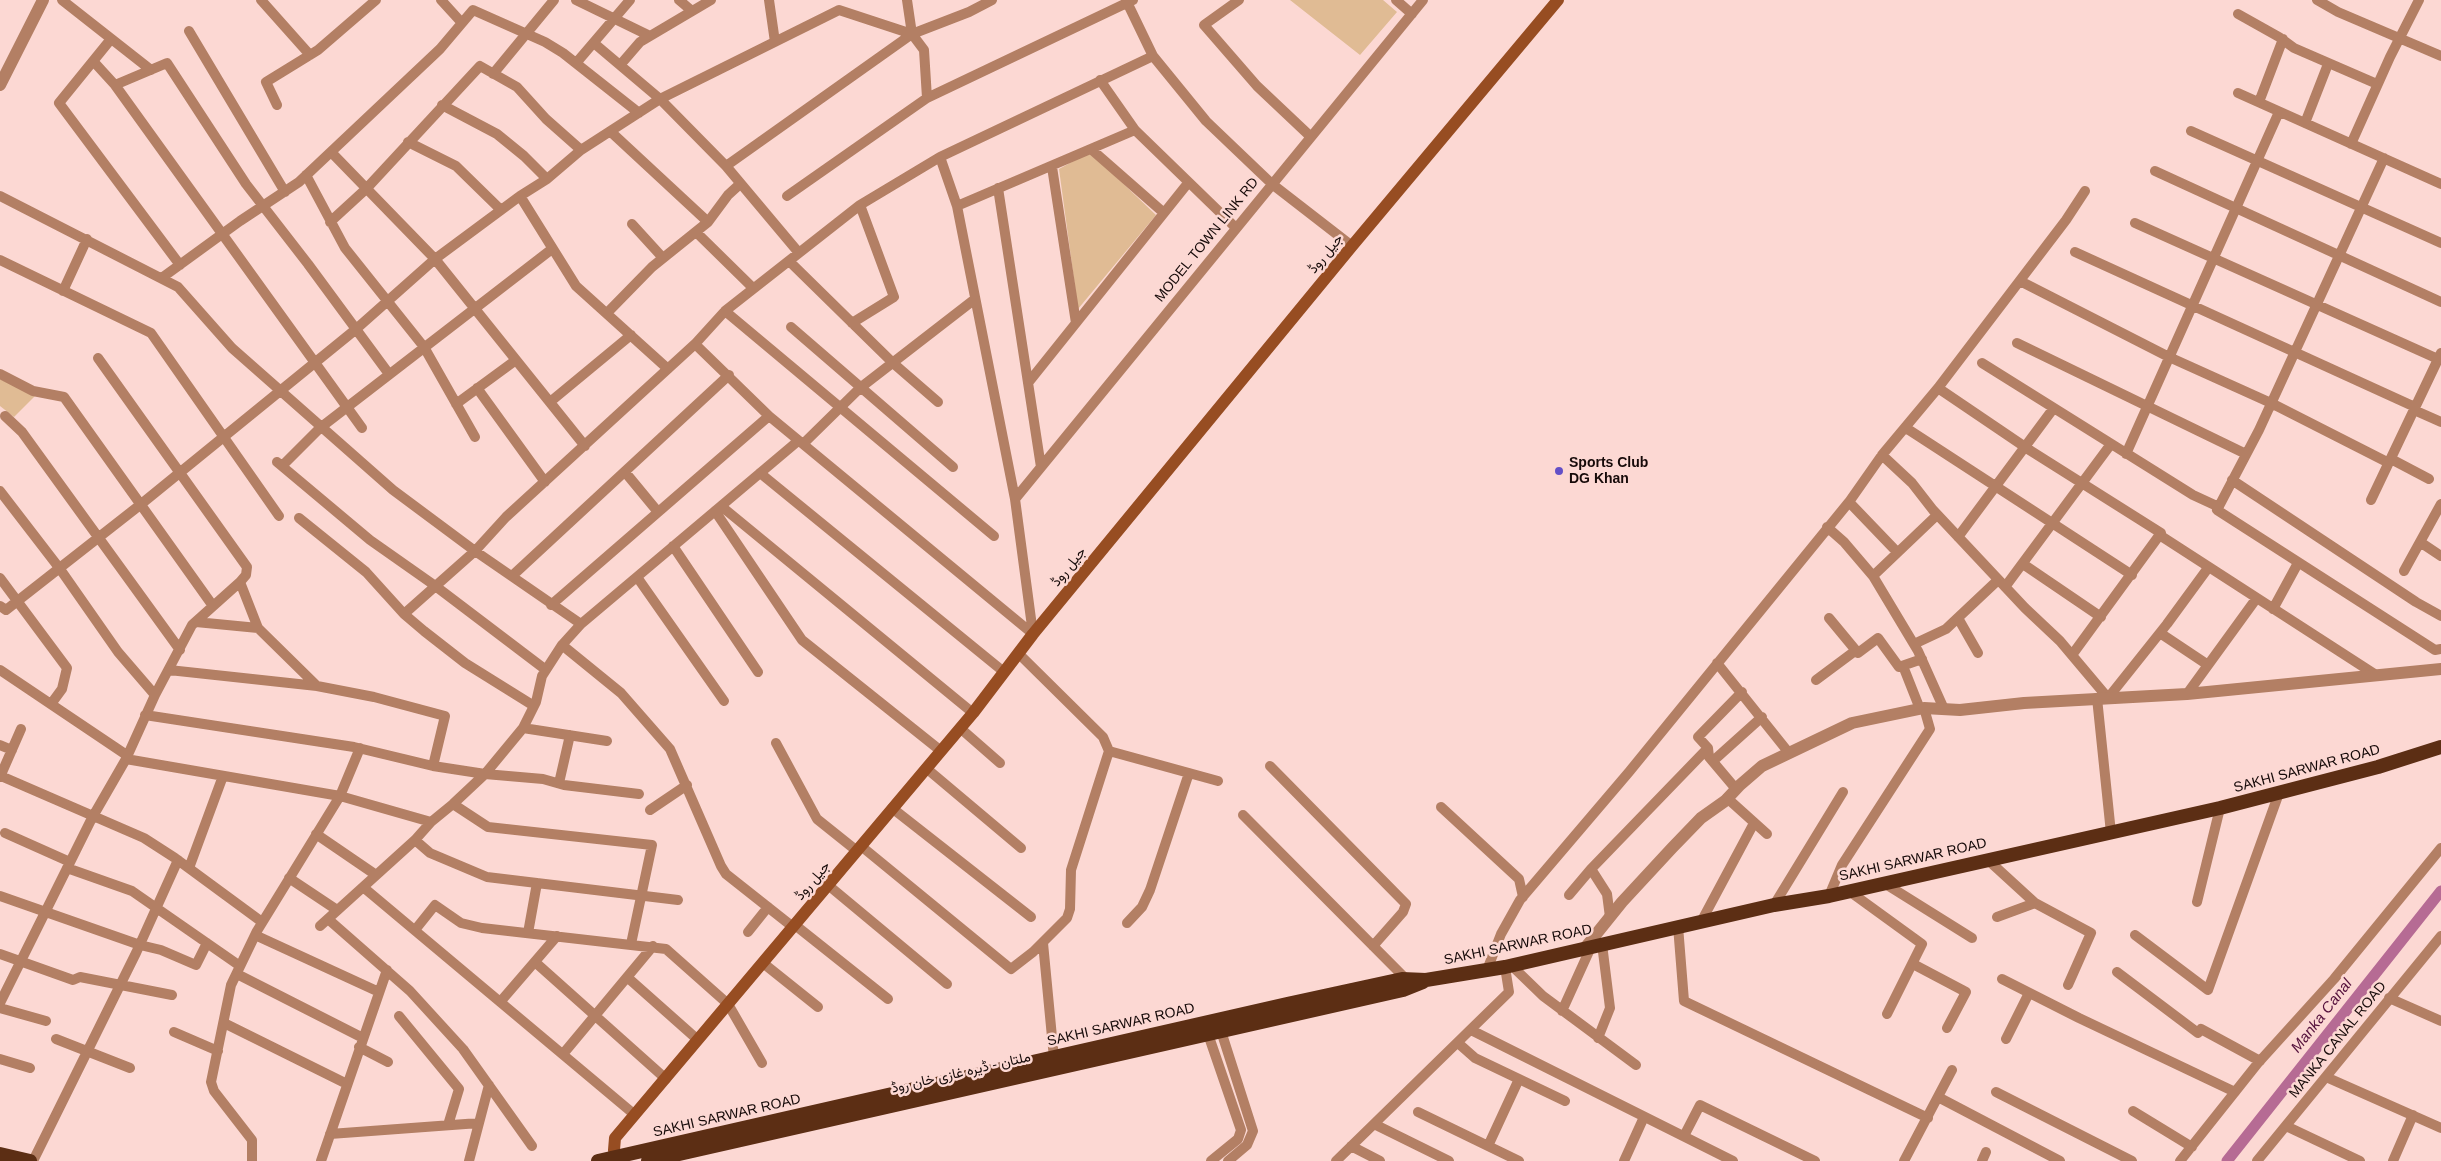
<!DOCTYPE html>
<meta charset="utf-8">
<style>
body{margin:0}
canvas{display:block;background:#fcd8d3}
</style>
<canvas width="2441" height="1161"></canvas>
<script>
const context = document.querySelector('canvas').getContext('2d');
context.lineJoin = 'round';
function paint(path, color) { context.fillStyle = color; context.fill(path, 'evenodd'); }
const poly = rows => new Path2D(rows.map(r => 'M' + r).join(''));
function strokePath(path, color, width, dash) { context.strokeStyle = color; context.lineWidth = width; context.lineCap = dash ? 'butt' : 'round'; context.setLineDash(dash || []); context.stroke(path); }
function drawText(font, color, halo, rows, align = 'center') {
  context.font = font + ' Helvetica,Vazirmatn,sans-serif'; context.lineWidth = 5; context.setLineDash([]); context.textBaseline = 'middle'; context.strokeStyle = halo; context.fillStyle = color; for (const [text, x, y, turn = 0] of rows) {
    context.save(); context.translate(x, y); context.rotate((+turn || 0) * Math.PI / 180); context.textAlign = isNaN(turn) ? turn : align; if (halo) context.strokeText(text, 0, 0); context.fillText(text, 0, 0); context.restore();
  }
}
const green = poly([
 [1290,0,1383,0,1397,12,1360,55],
 [1090,152,1156,215,1078,309,1059,169],
 [0,379,35,396,14,417,0,406]
]);
const canal = poly([
 [2227,1161,2441,891]
]);
const minor = poly([
 [62,0,151,70],
 [261,0,310,55],
 [441,0,462,23],
 [576,0,650,36],
 [679,0,692,11],
 [769,0,775,42],
 [907,0,912,34],
 [1126,0,1153,56,1206,121,1272,184,1352,246],
 [1239,0,1204,25,1257,86,1311,137],
 [1396,0,1412,14],
 [2317,0,2338,12,2441,56],
 [2238,14,2279,37,2294,48,2377,84],
 [189,31,285,192],
 [111,39,59,103,180,265],
 [595,44,660,99,726,166,799,253],
 [94,62,115,85,362,428],
 [577,62,630,0],
 [621,64,640,42,711,0],
 [493,74,554,0],
 [1100,80,1135,130,1235,227],
 [115,85,167,63,246,184,308,264,389,374],
 [2238,93,2441,184],
 [2259,102,2283,39],
 [277,105,266,82,318,50,376,0],
 [442,105,497,134,524,156,547,179],
 [2305,123,2328,64],
 [2191,131,2441,243],
 [611,132,708,222],
 [408,142,456,166,501,210],
 [2351,144,2390,57,2419,0],
 [1091,149,1164,213],
 [331,152,435,259,585,446],
 [2384,158,2259,430,2217,510,2435,650,2441,649],
 [726,166,912,34,969,12,992,0],
 [1052,167,1076,323],
 [2155,171,2441,302],
 [306,175,345,248,424,347,475,437],
 [998,188,1041,467],
 [0,196,178,287,232,348,393,490,475,551,581,624],
 [520,196,576,286,668,369],
 [787,196,927,98],
 [957,206,1135,130],
 [330,222,366,189,480,66,517,87,546,119,581,150],
 [2135,223,2438,359],
 [632,224,663,258],
 [696,232,753,288],
 [2075,252,2415,407],
 [0,260,151,333,279,516],
 [789,261,893,363,938,402],
 [163,277,240,221,299,182,440,49,473,10,545,42,563,53,639,113],
 [2020,281,2169,357,2271,403,2389,463],
 [63,291,87,239],
 [725,311,994,536],
 [607,313,652,267,708,222,728,195,740,184],
 [852,323,894,297,860,205],
 [791,327,953,467],
 [2017,343,2246,454],
 [695,344,769,416,1033,634],
 [1982,363,2193,495,2219,507],
 [0,374,33,391,64,397,213,606],
 [1028,383,1188,183],
 [477,388,545,482],
 [1938,388,2031,451,2161,533,2072,655],
 [550,402,631,335],
 [456,404,516,360],
 [2414,410,2441,422],
 [5,416,22,432,180,650],
 [1906,428,2132,575],
 [803,444,860,388,975,299],
 [2126,454,2279,112],
 [1882,455,1912,483,1933,510,2025,608,2060,641,2108,698,2167,624,2208,568],
 [2391,459,2429,479],
 [277,462,370,540,434,585,546,670],
 [282,466,320,428,552,249],
 [625,472,658,512],
 [760,473,1004,672],
 [2232,480,2416,602,2441,616],
 [0,491,60,569,118,652,155,695],
 [1015,499,1423,0],
 [2371,500,2441,353],
 [1849,502,1897,552],
 [721,506,798,441],
 [715,511,802,640,941,751],
 [299,518,366,572,404,614,424,631,465,663,534,706],
 [1827,527,1844,542,1873,576,1918,651,1944,709],
 [2161,536,2376,675],
 [1958,537,2053,409],
 [2420,542,2441,556],
 [673,546,758,672],
 [2023,564,2101,617],
 [2404,571,2441,504],
 [512,576,729,375],
 [1873,576,1937,515],
 [637,577,724,701],
 [0,578,67,668,62,689,51,704],
 [240,582,258,628,316,685],
 [2005,587,2111,444],
 [551,605,769,416],
 [0,606,6,610,140,505,355,330,435,259,520,196,547,179,581,150,660,99,839,10,912,34,924,50,927,98,1133,0],
 [2273,609,2298,563],
 [404,614,475,551,506,517,695,344,725,311,860,205,940,157],
 [1829,618,1858,653,1878,638,1899,667,1922,659],
 [1958,618,1978,653],
 [196,622,258,628],
 [2160,633,2208,665],
 [1033,634,1015,499,957,206,940,157,1153,56],
 [1914,644,1946,629,1998,580],
 [562,645,621,693,670,749,721,866,726,874,793,927],
 [1717,663,1789,753],
 [1903,666,1920,709],
 [0,670,128,756],
 [169,670,317,686,374,697,445,716,433,766],
 [1816,680,1855,651],
 [2187,694,2256,599],
 [2097,698,2111,833],
 [145,715,354,747,433,766,485,774,543,779,564,785,639,794],
 [523,728,607,741],
 [960,728,1000,763],
 [776,743,817,819,857,851],
 [0,745,12,750],
 [1109,751,1218,781],
 [126,759,340,796,431,822],
 [1713,761,1762,717],
 [1270,766,1406,904,1403,912,1373,946],
 [926,768,1021,848],
 [1,776,144,838,175,858,262,922],
 [0,777,21,729],
 [559,783,570,735],
 [1736,789,1709,757,1708,748,1698,737,1742,692],
 [1727,798,1767,834],
 [453,804,488,827,652,845,631,944],
 [1441,807,1519,879,1523,897],
 [892,808,1031,917],
 [650,810,687,785],
 [1243,815,1406,979],
 [5,833,70,862],
 [316,834,376,875],
 [415,840,430,853,487,877,678,900],
 [861,846,1011,969,1033,952,1067,918,1070,909,1071,870,1109,751,1103,737,1018,653],
 [1988,860,2035,903,2091,933,2068,985],
 [67,868,132,891,240,966],
 [189,868,223,776],
 [1591,869,1607,894,1610,917],
 [289,878,337,910],
 [1884,883,1972,938],
 [828,885,947,984],
 [363,887,635,1115],
 [1849,891,1922,944,1887,1014],
 [1569,895,1591,869,1708,748],
 [0,896,140,945,161,950,196,965,207,943],
 [1829,896,1842,865,1930,729,1924,708],
 [2197,902,2220,808],
 [1774,905,1843,792],
 [1997,917,2035,903],
 [328,919,410,991,463,1049,532,1146],
 [1701,922,1754,823],
 [1127,923,1142,907,1150,890,1189,773],
 [795,925,888,999],
 [320,926,415,840,431,822,453,804,485,774,523,728,536,702,542,676,562,645,581,624,721,506,973,713],
 [1678,926,1684,1001,1928,1118],
 [415,930,435,905,461,923,482,928,666,949,728,1004,762,1063],
 [748,932,768,907],
 [528,933,537,883],
 [255,935,379,992],
 [2135,935,2208,990,2279,793],
 [1043,943,1054,1058],
 [0,954,73,980,80,977,172,995],
 [535,962,666,1079],
 [763,963,818,1007],
 [1913,964,1966,992,1947,1028],
 [1511,965,1543,996,1636,1065],
 [1487,970,1501,934,1520,900,1629,772,1849,502,1882,455,1938,388,2066,220,2085,191],
 [2117,972,2198,1033,2201,1029,2260,1061],
 [237,974,363,1038],
 [627,977,698,1040],
 [2002,979,2079,1018,2235,1092],
 [2389,998,2441,1021],
 [501,1001,557,936],
 [0,1003,92,818,126,759,155,695,192,625,240,582,246,575,247,567,98,358],
 [0,1008,46,1021],
 [1562,1011,1591,947],
 [399,1016,459,1089,448,1125],
 [224,1023,347,1084],
 [1471,1030,1733,1161],
 [1221,1031,1253,1131,1247,1145,1228,1161],
 [174,1032,218,1051],
 [1208,1034,1241,1130,1238,1139,1211,1161],
 [1598,1038,1610,1008,1602,944],
 [56,1039,130,1068],
 [2006,1039,2029,993],
 [1458,1043,1475,1058,1565,1101],
 [359,1047,388,1062],
 [563,1054,653,946],
 [0,1059,30,1068],
 [2326,1077,2441,1128],
 [1996,1092,2132,1161],
 [1938,1097,2060,1161],
 [2133,1111,2192,1147],
 [1418,1112,1519,1161],
 [1374,1124,1449,1161],
 [2286,1126,2360,1161],
 [330,1134,479,1123],
 [1684,1136,1700,1105,1815,1161],
 [1351,1146,1380,1161],
 [1488,1146,1519,1079],
 [33,1161,136,953,178,860],
 [252,1161,252,1140,214,1091,211,1082,231,985,257,931,340,796,360,748],
 [321,1161,387,970],
 [469,1161,489,1085],
 [1336,1161,1509,992,1505,967],
 [1624,1161,1644,1117],
 [1904,1161,1952,1070],
 [1982,1161,1986,1152],
 [2180,1161,2258,1063,2334,979,2441,848],
 [2257,1161,2441,936],
 [2393,1161,2413,1115]
]);
const tertiary = poly([
 [0,85,43,0],
 [1585,948,1622,902,1672,848,1701,818,1725,801,1740,785,1762,766,1852,723,1924,708,1960,710,2024,703,2187,694,2441,669]
]);
const secondary = poly([
 [616,1158,614,1150,615,1138,973,713,1033,634,1352,246,1558,0]
]);
const trunk = poly([
 [0,1154,30,1161],
 [598,1161,1287,1004,1402,979,1426,980,1505,967,1774,905,1829,896,2220,808,2378,767,2441,747],
 [648,1161,1403,990,1423,982]
]);
const markers = [
 [1559,471,5,"#634fc7"]
];
const streetNames = [
 ["MODEL TOWN LINK RD",1207,240,-51],
 ["جیل روڈ",1326,254,-51],
 ["جیل روڈ",1069,567,-51],
 ["SAKHI SARWAR ROAD",2307,769,-15],
 ["SAKHI SARWAR ROAD",1913,860,-13],
 ["جیل روڈ",813,881,-50],
 ["SAKHI SARWAR ROAD",1518,945,-12],
 ["SAKHI SARWAR ROAD",1121,1025,-13],
 ["MANKA CANAL ROAD",2338,1040,-51],
 ["ملتان - ڈیرہ غازی خان روڈ",961,1073,-13],
 ["SAKHI SARWAR ROAD",727,1116,-13]
];
const poiNames = [
 ["Sports Club",1569,463],
 ["DG Khan",1569,479]
];
const waterNames = [
 ["Manka Canal",2322,1016,-52]
];
paint(green, '#e0bb94');
strokePath(canal, '#b66b94', 11);
strokePath(minor, '#b37f64', 10);
strokePath(tertiary, '#b37f64', 12);
strokePath(secondary, '#974d22', 12);
strokePath(trunk, '#5c2e14', 14);
for (const [x, y, r, color] of markers) { const dot = new Path2D(); dot.arc(x, y, r, 0, 2 * Math.PI); context.fillStyle = color; context.fill(dot); strokePath(dot, '#fcd8d3', 2); }
drawText('14px', '#160a09', '#fcd8d3', streetNames);
drawText('bold 14px', '#160a09', '#fcd8d3', poiNames, 'left');
drawText('italic 15px', '#55113c', '#fcd8d3', waterNames);
</script>
